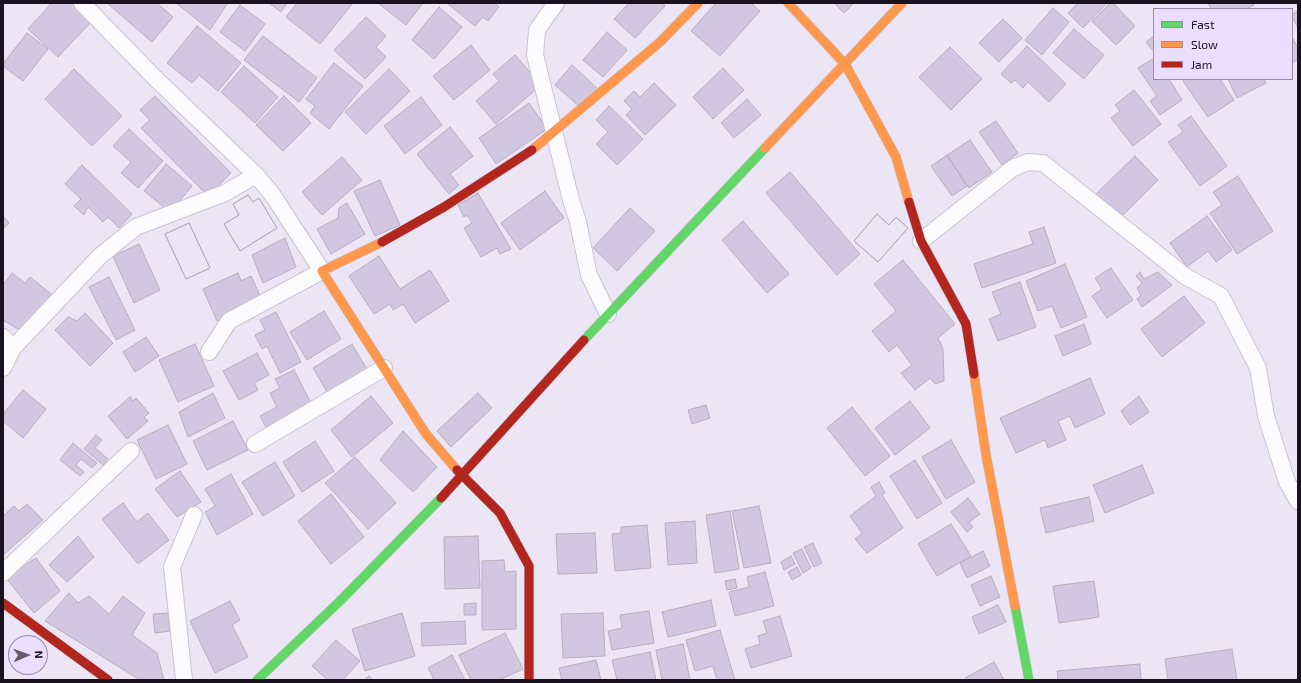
<!DOCTYPE html>
<style>
body{margin:0}
#map{position:relative;width:1301px;height:683px;overflow:hidden;background:#ebe5f6;font-family:"Exo 2",sans-serif}
canvas{display:block}
.frame{position:absolute;inset:0;border:4px solid #191321;pointer-events:none}
.legend{position:absolute;left:1153px;top:8px;width:140px;height:72px;box-sizing:border-box;background:#eaddfe;border:1px solid #968ca6;margin:0;padding:5px 7px;list-style:none;font-size:12px;color:#191321}
.legend li{display:flex;align-items:center;gap:8px;height:20px}
.legend b{width:20px;border:1px solid #968ca6}
.north{position:absolute;left:8px;top:635px;width:40px;height:40px;box-sizing:border-box;background:#eaddfe;border:1px solid #968ca6;border-radius:50%;rotate:88deg;font-size:11px;font-weight:700;line-height:16px;text-align:center;color:#191321}
.north::after{content:'';display:block;margin:auto;width:14px;height:18px;background:#625c6c;clip-path:polygon(50% 0,100% 100%,50% 72%,0 100%)}
</style>
<div id="map">
<canvas width="1301" height="683"></canvas>
<div class="frame"></div>
<ul class="legend">
<li><b style="height:5px;background:#63d668"></b>Fast</li>
<li><b style="height:5px;background:#ff974d"></b>Slow</li>
<li><b style="height:5px;background:#b3261e"></b>Jam</li>
</ul>
<div class="north">N</div>
</div>
<script>
const context = document.querySelector('canvas').getContext('2d');
context.lineJoin = 'round';
function paint(path, color) { context.fillStyle = color; context.fill(path, 'evenodd'); }
const poly = rows => new Path2D(rows.map(r => 'M' + r).join(''));
function strokePath(path, color, width, dash) { context.strokeStyle = color; context.lineWidth = width; context.lineCap = dash ? 'butt' : 'round'; context.setLineDash(dash || []); context.stroke(path); }
const building = poly([
 [48,3,75,3,93,20,58,57,28,29,50,5,48,3],
 [107,3,157,3,173,17,152,42,107,3],
 [176,3,227,3,227,4,210,30,176,3],
 [269,3,287,3,281,12,269,3],
 [297,3,353,3,320,44,286,17,297,3],
 [378,3,423,3,406,25,378,3],
 [447,3,494,3,499,7,488,21,483,17,475,26,447,3],
 [629,3,662,3,665,6,635,38,614,19,629,3],
 [716,3,751,3,760,11,720,56,691,31,716,3],
 [834,3,854,3,844,13,834,3],
 [1078,3,1107,3,1083,28,1068,13,1078,3],
 [1110,3,1113,3,1135,26,1116,45,1092,21,1110,3],
 [1208,3,1253,3,1254,5,1246,9,1211,9,1208,3],
 [240,5,265,24,245,51,220,32,240,5],
 [439,7,462,27,434,59,412,40,439,7],
 [1053,8,1069,22,1042,55,1025,40,1053,8],
 [1298,11,1298,28,1292,17,1292,14,1298,11],
 [366,17,386,36,376,47,386,57,365,79,334,50,366,17],
 [1003,19,1022,38,999,62,979,43,1003,19],
 [197,26,241,63,218,91,199,75,192,83,167,63,197,26],
 [1074,29,1104,55,1084,79,1053,53,1074,29],
 [607,32,627,50,603,77,583,60,607,32],
 [27,33,48,49,23,81,3,66,3,64,27,33],
 [263,36,317,78,299,102,244,60,263,36],
 [1154,36,1154,52,1146,42,1154,36],
 [1292,37,1298,48,1298,59,1292,63,1292,37],
 [471,45,490,70,454,100,433,76,471,45],
 [1027,46,1066,84,1049,102,1028,82,1023,88,1015,80,1011,83,1001,74,1027,46],
 [950,47,982,79,951,110,919,77,950,47],
 [515,55,541,85,496,124,476,101,499,81,493,74,515,55],
 [1154,58,1154,79,1169,79,1182,100,1160,115,1150,101,1157,96,1138,68,1154,58],
 [334,63,363,86,329,129,310,113,315,106,306,99,334,63],
 [572,65,598,89,581,108,555,85,572,65],
 [244,66,278,97,255,123,221,92,244,66],
 [723,68,744,90,713,119,693,97,723,68],
 [74,69,122,116,92,146,45,99,74,69],
 [389,69,410,91,366,134,345,112,389,69],
 [1186,79,1220,79,1234,100,1208,117,1183,81,1186,79],
 [1228,79,1264,79,1266,83,1237,98,1228,79],
 [654,83,676,105,645,135,626,115,632,109,624,101,634,91,640,97,654,83],
 [1134,90,1161,124,1133,146,1111,118,1120,111,1115,105,1134,90],
 [155,96,231,173,208,196,141,128,150,120,140,110,155,96],
 [284,96,311,123,283,151,256,125,284,96],
 [421,97,442,125,405,154,384,126,421,97],
 [747,99,761,115,734,138,721,123,747,99],
 [529,103,547,129,496,164,479,138,529,103],
 [609,106,643,139,617,165,596,144,608,132,596,120,609,106],
 [1191,116,1227,166,1200,186,1168,142,1183,132,1178,125,1191,116],
 [996,121,1018,153,1002,165,979,132,996,121],
 [450,127,473,156,450,174,459,185,449,194,417,154,450,127],
 [129,129,163,161,138,188,121,173,131,162,113,146,129,129],
 [970,140,992,172,969,188,947,155,970,140],
 [947,155,967,186,952,196,931,166,947,155],
 [1135,156,1158,180,1120,218,1096,194,1135,156],
 [342,157,362,180,322,215,302,192,342,157],
 [166,164,192,186,170,212,144,191,166,164],
 [82,165,132,214,119,228,108,217,103,222,88,207,84,215,74,206,81,199,65,184,82,165],
 [790,172,860,254,837,275,766,193,790,172],
 [1238,176,1273,231,1237,254,1210,213,1222,205,1213,192,1238,176],
 [380,180,400,225,375,236,354,191,380,180],
 [545,191,564,218,520,250,501,223,545,191],
 [478,193,511,249,500,254,497,248,481,257,464,228,472,223,467,215,464,217,458,205,478,193],
 [248,195,253,202,259,198,277,228,240,251,224,224,239,215,233,204,248,195],
 [248,195,253,202,259,198,277,228,240,251,224,224,239,215,233,204,248,195],
 [347,203,365,234,331,254,317,229,338,218,339,208,347,203],
 [630,208,655,231,617,271,593,248,630,208],
 [877,214,889,225,896,217,908,228,878,262,854,241,877,214],
 [877,214,889,225,896,217,908,228,878,262,854,241,877,214],
 [3,216,9,223,3,229,3,216],
 [1207,216,1232,250,1216,262,1208,251,1187,267,1170,243,1207,216],
 [743,221,789,274,767,293,722,240,743,221],
 [189,223,210,268,186,279,165,234,189,223],
 [189,223,210,268,186,279,165,234,189,223],
 [1044,227,1056,263,982,288,974,264,1033,244,1029,232,1044,227],
 [285,238,296,267,263,283,252,255,285,238],
 [139,244,160,290,134,303,113,256,139,244],
 [379,256,400,289,430,270,449,301,415,323,403,304,393,310,390,304,374,314,349,276,379,256],
 [903,260,955,324,938,338,943,349,944,381,935,384,930,378,915,390,901,373,912,365,897,345,889,352,872,331,896,311,874,284,903,260],
 [1065,264,1087,317,1061,328,1052,306,1038,311,1026,281,1065,264],
 [1111,268,1133,300,1107,318,1092,296,1102,289,1095,278,1111,268],
 [1140,272,1144,279,1158,272,1172,285,1142,307,1137,299,1141,295,1137,288,1142,283,1136,276,1140,272],
 [12,273,25,283,30,277,56,298,21,331,3,320,3,285,12,273],
 [238,273,241,281,251,276,262,300,217,321,203,289,238,273],
 [109,277,135,330,116,340,89,287,109,277],
 [1020,282,1036,327,998,341,989,319,1001,314,992,292,1020,282],
 [1184,296,1205,323,1162,357,1141,329,1184,296],
 [324,311,341,339,307,360,290,332,324,311],
 [276,312,301,362,280,373,267,346,262,349,255,335,265,330,260,320,276,312],
 [85,313,113,343,90,366,55,330,68,317,77,321,85,313],
 [1084,324,1091,344,1063,356,1055,336,1084,324],
 [146,337,159,356,135,372,123,352,146,337],
 [195,344,214,386,178,402,159,360,195,344],
 [352,344,369,373,330,397,313,368,352,344],
 [257,353,269,375,254,383,258,390,239,400,223,371,257,353],
 [294,370,312,405,267,429,260,416,277,407,270,393,280,388,275,379,294,370],
 [1090,378,1105,414,1075,428,1070,416,1058,421,1066,440,1048,448,1045,440,1016,453,1000,418,1090,378],
 [23,390,46,409,23,438,3,421,3,414,23,390],
 [213,393,225,418,188,437,179,412,213,393],
 [478,393,492,408,451,447,437,431,478,393],
 [371,396,393,423,352,457,331,430,371,396],
 [1139,396,1149,412,1130,425,1121,411,1139,396],
 [130,397,133,401,136,398,149,413,144,417,148,421,127,439,108,416,130,397],
 [910,401,930,428,895,455,875,428,910,401],
 [706,405,710,418,692,424,688,410,706,405],
 [852,407,890,456,865,476,827,428,852,407],
 [233,421,248,450,207,470,193,441,233,421],
 [168,425,187,464,156,479,137,440,168,425],
 [403,431,437,467,413,492,380,460,403,431],
 [96,435,102,440,95,448,108,459,103,465,84,449,96,435],
 [951,440,975,482,946,499,922,457,951,440],
 [315,441,334,471,302,492,283,462,315,441],
 [73,443,97,463,92,468,81,459,76,465,84,472,80,476,60,460,73,443],
 [355,457,396,503,368,529,325,483,355,457],
 [915,460,942,503,917,519,890,476,915,460],
 [275,462,295,496,263,516,242,482,275,462],
 [1142,465,1154,493,1105,513,1093,485,1142,465],
 [180,471,201,502,177,517,155,489,180,471],
 [231,474,253,514,217,535,205,512,215,506,205,489,231,474],
 [879,482,885,493,882,495,903,528,867,553,855,539,862,533,850,516,876,496,871,487,879,482],
 [331,494,364,537,331,564,298,521,331,494],
 [1089,497,1094,521,1046,533,1040,508,1089,497],
 [968,498,980,514,969,522,973,527,967,532,951,512,968,498],
 [123,503,137,522,148,513,169,540,138,564,102,519,123,503],
 [27,504,43,520,3,555,3,516,14,506,19,511,27,504],
 [759,506,771,563,744,568,732,511,759,506],
 [730,511,739,569,715,573,706,515,730,511],
 [695,521,697,563,668,565,665,523,695,521],
 [951,524,971,556,937,576,918,544,951,524],
 [647,525,651,568,615,571,612,534,621,533,621,527,647,525],
 [595,533,597,573,558,574,556,534,595,533],
 [78,536,94,557,67,582,49,565,78,536],
 [478,536,480,588,445,589,444,537,478,536],
 [813,543,822,563,814,567,804,547,813,543],
 [802,549,811,568,803,573,793,553,802,549],
 [983,551,990,566,967,578,960,563,983,551],
 [791,556,795,564,784,570,781,562,791,556],
 [36,558,60,591,34,613,6,578,36,558],
 [504,560,505,572,516,571,516,629,482,630,482,561,504,560],
 [797,567,801,575,792,580,788,572,797,567],
 [765,572,774,606,735,616,729,592,749,587,747,577,765,572],
 [991,576,1000,597,980,606,971,585,991,576],
 [735,579,737,588,727,590,725,581,735,579],
 [1094,581,1099,617,1059,623,1053,586,1094,581],
 [69,593,78,603,89,596,109,614,123,596,145,613,132,635,157,653,164,680,140,680,45,621,69,593],
 [711,600,716,626,668,637,662,612,711,600],
 [230,601,240,620,232,625,248,657,215,673,190,621,230,601],
 [476,603,476,615,464,615,464,604,476,603],
 [998,605,1006,622,979,634,972,617,998,605],
 [649,611,654,643,612,650,608,631,622,628,620,615,649,611],
 [168,613,170,631,155,633,153,614,168,613],
 [402,613,415,656,365,671,352,629,402,613],
 [603,613,605,656,563,658,561,614,603,613],
 [780,616,792,656,751,668,745,649,760,644,758,636,767,633,763,621,780,616],
 [465,621,466,644,422,646,421,623,465,621],
 [720,630,735,680,717,680,713,666,695,671,686,640,720,630],
 [505,633,523,669,499,680,471,680,459,655,505,633],
 [336,640,360,661,343,680,328,680,312,666,336,640],
 [683,644,690,680,662,680,656,650,683,644],
 [1232,649,1237,680,1168,680,1165,659,1232,649],
 [650,652,656,680,617,680,612,660,650,652],
 [452,655,465,680,434,680,428,668,452,655],
 [596,660,601,680,562,680,559,668,596,660],
 [994,662,1004,680,966,680,965,678,994,662],
 [1140,664,1141,680,1058,680,1057,671,1140,664],
 [369,676,373,680,364,680,369,676]
]);
const street = poly([
 [82,3,155,78,256,175,272,194,322,271,229,321,209,352],
 [556,3,537,30,535,55,571,200,578,222,589,275,608,314],
 [921,241,1013,168,1028,162,1043,163,1185,276,1221,296,1258,368,1266,416,1287,482,1298,501],
 [3,337,13,348],
 [3,368,13,348,100,256,136,227,225,193,256,175],
 [255,444,384,368],
 [3,573,131,451],
 [184,680,172,567,194,515]
]);
const fast = poly([
 [584,340,765,148],
 [1015,606,1029,680],
 [257,680,340,601,441,498]
]);
const slow = poly([
 [788,3,845,64,896,157,909,202],
 [765,148,902,3],
 [532,150,660,42,698,3],
 [382,242,322,271,426,434,457,470],
 [974,374,986,455,1015,606]
]);
const jam = poly([
 [909,202,921,241,966,324,974,374],
 [382,242,444,207,532,150],
 [457,470,500,513,529,566,529,680],
 [441,498,584,340],
 [3,603,108,680]
]);
paint(building, '#d2c7e1');
strokePath(building, '#b4afbd', 1);
strokePath(street, '#c9c3d2', 18);
strokePath(fast, '#c9c3d2', 10);
strokePath(slow, '#c9c3d2', 10);
strokePath(jam, '#c9c3d2', 10);
strokePath(street, '#fcfbfe', 16);
strokePath(fast, '#63d668', 9);
strokePath(slow, '#ff974d', 9);
strokePath(jam, '#b3261e', 9);
</script>
